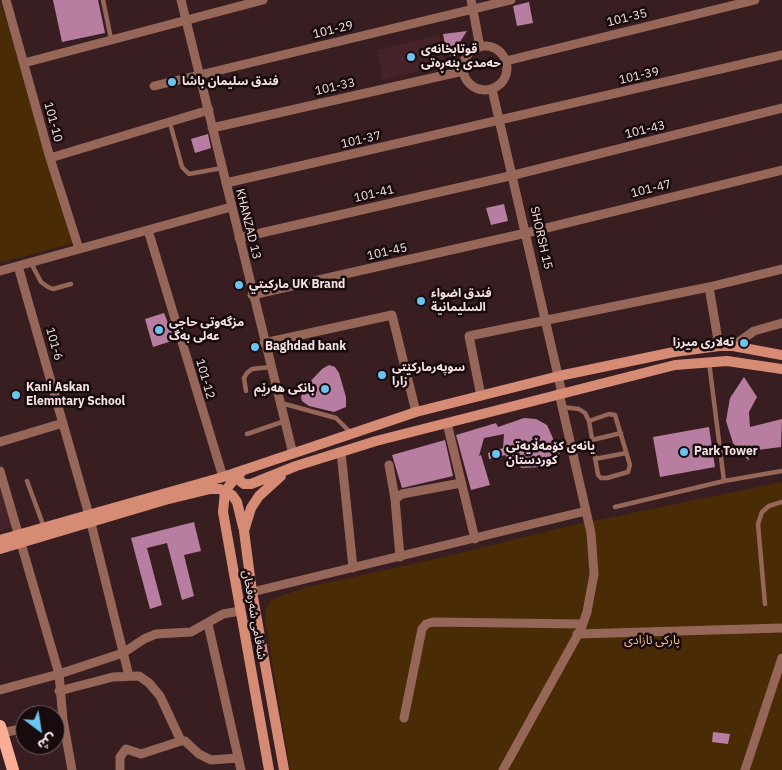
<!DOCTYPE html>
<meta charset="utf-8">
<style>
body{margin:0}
#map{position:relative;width:782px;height:770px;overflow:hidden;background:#381d21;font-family:"IBM Plex Sans","Noto Sans Arabic",sans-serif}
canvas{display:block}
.north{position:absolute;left:15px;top:705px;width:50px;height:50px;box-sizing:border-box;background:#170b0d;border:1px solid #706163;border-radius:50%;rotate:149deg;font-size:14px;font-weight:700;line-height:20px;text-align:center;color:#f6e2e4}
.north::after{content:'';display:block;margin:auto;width:18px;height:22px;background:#6ac3f1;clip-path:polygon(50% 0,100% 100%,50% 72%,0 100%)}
</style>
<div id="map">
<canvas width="782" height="770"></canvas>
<div class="north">ش</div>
</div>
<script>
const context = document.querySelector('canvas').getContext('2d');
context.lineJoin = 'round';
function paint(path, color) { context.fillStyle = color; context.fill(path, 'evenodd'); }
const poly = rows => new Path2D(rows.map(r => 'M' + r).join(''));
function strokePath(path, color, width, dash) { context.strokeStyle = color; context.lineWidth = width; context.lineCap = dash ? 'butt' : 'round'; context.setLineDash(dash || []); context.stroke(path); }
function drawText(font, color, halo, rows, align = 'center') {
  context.font = font + ' "IBM Plex Sans","Noto Sans Arabic",sans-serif'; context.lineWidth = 5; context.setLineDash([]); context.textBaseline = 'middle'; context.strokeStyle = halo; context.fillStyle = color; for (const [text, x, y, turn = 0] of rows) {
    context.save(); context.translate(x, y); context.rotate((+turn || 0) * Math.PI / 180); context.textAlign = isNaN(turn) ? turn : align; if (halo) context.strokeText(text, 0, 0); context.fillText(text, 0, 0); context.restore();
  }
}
const built = poly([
 [439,35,446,65,383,80,377,50],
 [0,487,12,527,0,531]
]);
const green = poly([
 [0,0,73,243,0,263],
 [782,482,782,770,290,770,265,617,266,608,272,599,307,587,435,559,569,526]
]);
const building = poly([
 [53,0,98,0,105,33,62,42],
 [529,2,533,23,517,26,513,6],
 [467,31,451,56,446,50,443,34],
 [208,134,211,148,195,153,191,139],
 [504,204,508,221,491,225,486,208],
 [164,313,175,340,153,347,145,319],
 [329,365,335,367,339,373,346,397,346,407,334,412,309,406,302,401,301,397,304,388,322,369],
 [744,377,757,397,749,412,750,427,782,419,781,447,750,451,748,453,749,461,733,443,726,421,730,398],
 [524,418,536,419,547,425,560,454,551,456,540,467,522,468,511,462,505,455,489,459,488,453,503,448,504,434,484,438,479,456,481,455,490,485,471,490,456,435,496,423,498,427],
 [709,427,715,467,660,477,653,437],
 [445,440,453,476,402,488,392,455],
 [194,522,201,551,184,555,194,596,182,600,167,543,147,548,162,605,150,609,131,538],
 [713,732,730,734,728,744,712,742]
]);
const lane = poly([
 [103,0,111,39],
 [170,123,182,167,189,174,222,168],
 [31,263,41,282,48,287,53,289,71,284],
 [709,362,724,481],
 [246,391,244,378,247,373,252,369,271,367],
 [281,403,336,418,351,433],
 [563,407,579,409,585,413,589,421,598,475,601,478,607,478,628,472,630,465,615,415,609,414,589,421],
 [247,434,285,421],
 [592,440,621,433],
 [595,459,626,453],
 [27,481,44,527],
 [615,507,724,481,782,471],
 [765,604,758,524,762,512,769,506,782,502]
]);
const street = poly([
 [6,0,50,158,79,249],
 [181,0,293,454],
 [471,0,480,47],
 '463 68a22 22 0 1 1 44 0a22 22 0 1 1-44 0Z',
 [506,61,755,0],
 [24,63,263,0],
 [154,86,511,0],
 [492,89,562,393],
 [212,128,463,71],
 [50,158,209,110],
 [226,183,782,55],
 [148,230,223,477],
 [239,238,514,175,782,108],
 [18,266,89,515,129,676],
 [0,271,231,207],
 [709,287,719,346],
 [252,295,526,233,782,170],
 [264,343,392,315,416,412],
 [733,346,754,331,782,323],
 [481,396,469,336,709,287,782,269],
 [447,423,475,539],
 [0,442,63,423],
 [341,452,353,568],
 [389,465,395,499],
 [0,471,59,674,63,720,72,770],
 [400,557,395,499,402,494,461,483],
 [252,592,586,511,559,393],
 [208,624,241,770],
 [577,634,782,628],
 [0,690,59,674,123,653,144,639,156,634,191,632,223,614,240,611],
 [59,691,113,677,139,676,149,683,160,696,181,741,185,741,199,754,211,760,238,758],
 [404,718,422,629,426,624,433,622,583,624],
 [2,733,25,728],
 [120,770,120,757,126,749,141,754,181,741],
 [503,770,581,629,587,612,594,574,591,533,586,511],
 [745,770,782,658]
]);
const secondary = poly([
 [243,470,238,476,239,480,244,484,251,484,296,466,376,441,675,365,727,361,782,369],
 [240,472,225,491,223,512,269,770],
 [281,476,259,496,251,508,244,531,252,592,284,770],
 [0,540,223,477,416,412,559,376,674,352,719,346,733,346,782,355],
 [0,549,165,500,210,489,220,489,232,495,237,502,243,527]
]);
const primary = poly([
 [0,726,13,770]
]);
const markers = [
 [411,57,5,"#6ac3f1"],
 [172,82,5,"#6ac3f1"],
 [239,285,5,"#6ac3f1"],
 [421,301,5,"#6ac3f1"],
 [159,330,5,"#6ac3f1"],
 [744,343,5,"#6ac3f1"],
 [255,347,5,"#6ac3f1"],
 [382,375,5,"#6ac3f1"],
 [325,389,5,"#6ac3f1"],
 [16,395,5,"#6ac3f1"],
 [684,452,5,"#6ac3f1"],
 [496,454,5,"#6ac3f1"]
];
const streetNames = [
 ["101-35",627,18,-14],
 ["101-29",333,30,-14],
 ["101-39",639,76,-13],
 ["101-33",335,87,-13],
 ["101-10",53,122,75],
 ["101-43",645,130,-14],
 ["101-37",361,140,-13],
 ["101-47",651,189,-14],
 ["101-41",374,194,-13],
 ["KHANZAD 13",248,224,76],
 ["SHORSH 15",541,238,77],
 ["101-45",387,252,-13],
 ["101-6",54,344,74],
 ["101-12",205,379,74],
 ["شەقامی شەرەفخان",254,615,80]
];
const poiNames = [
 ["قوتابخانەی",421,50],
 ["حەمدی بنەڕەتی",421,64],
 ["فندق سليمان باشا",182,82],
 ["مارکيتي UK Brand",249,285],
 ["فندق اضواء",431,294],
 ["السليمانية",431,308],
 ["مزگەوتی حاجی",169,323],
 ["عەلی بەگ",169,337],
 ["تەلاری میرزا",734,343,"right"],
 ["Baghdad bank",265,347],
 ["سوپەرمارکێتی",392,368],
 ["زارا",392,382],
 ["Kani Askan",26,388],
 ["Elemntary School",26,402],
 ["بانکی هەرێم",315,389,"right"],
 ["یانەی کۆمەڵایەتی",506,447],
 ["کوردستان",506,461],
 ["Park Tower",694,452]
];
const parkNames = [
 ["پارکی ئازادی",652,641]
];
paint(built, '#462329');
paint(green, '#492b06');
paint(building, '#b87ea1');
strokePath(lane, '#966759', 4.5);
strokePath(street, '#966759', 9);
strokePath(secondary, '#d68b74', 10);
strokePath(primary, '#fcad95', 12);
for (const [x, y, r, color] of markers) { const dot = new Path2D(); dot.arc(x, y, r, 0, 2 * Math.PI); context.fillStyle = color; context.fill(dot); strokePath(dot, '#170b0d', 2); }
drawText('12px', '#f6e2e4', '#170b0d', streetNames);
drawText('bold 12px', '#f6e2e4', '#170b0d', poiNames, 'left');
drawText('12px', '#f8c28e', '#170b0d', parkNames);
</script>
